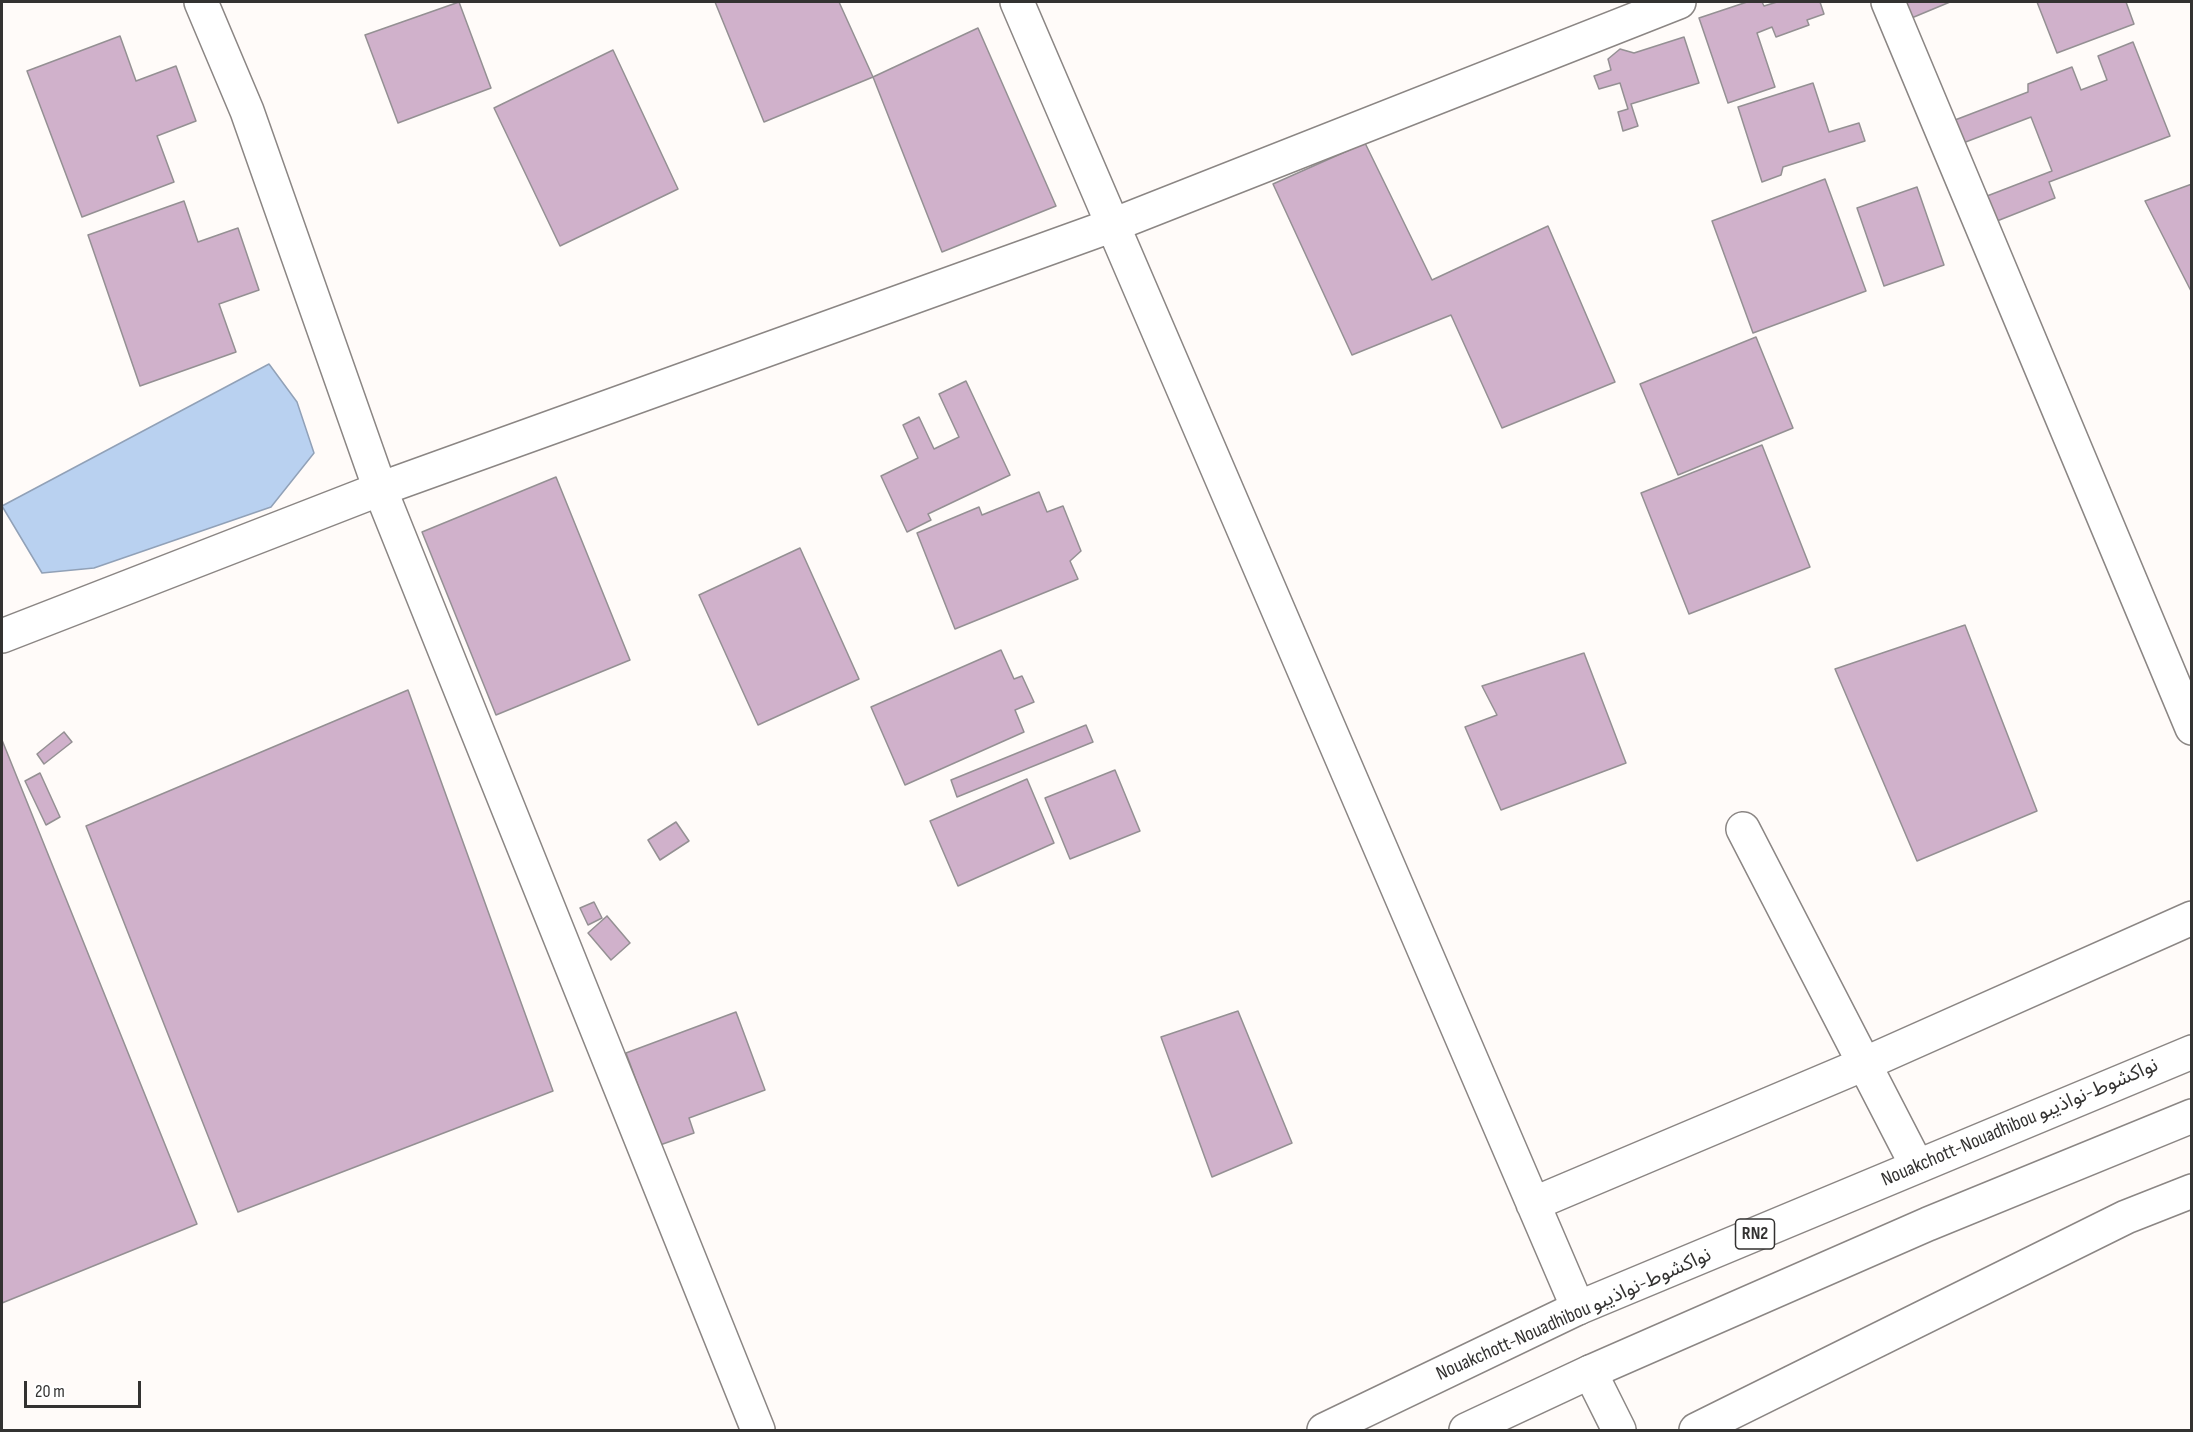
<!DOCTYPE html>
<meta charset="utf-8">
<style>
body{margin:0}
#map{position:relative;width:2193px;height:1432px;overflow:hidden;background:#fffbf9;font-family:"Sofia Sans Condensed",sans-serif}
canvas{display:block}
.frame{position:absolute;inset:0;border:3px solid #333231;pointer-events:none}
.scale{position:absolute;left:24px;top:1381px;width:117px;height:27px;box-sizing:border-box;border:3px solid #333231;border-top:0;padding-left:8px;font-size:18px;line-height:21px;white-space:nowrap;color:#333231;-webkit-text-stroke:4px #fff;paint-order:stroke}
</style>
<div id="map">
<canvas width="2193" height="1432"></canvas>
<div class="frame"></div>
<div class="scale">20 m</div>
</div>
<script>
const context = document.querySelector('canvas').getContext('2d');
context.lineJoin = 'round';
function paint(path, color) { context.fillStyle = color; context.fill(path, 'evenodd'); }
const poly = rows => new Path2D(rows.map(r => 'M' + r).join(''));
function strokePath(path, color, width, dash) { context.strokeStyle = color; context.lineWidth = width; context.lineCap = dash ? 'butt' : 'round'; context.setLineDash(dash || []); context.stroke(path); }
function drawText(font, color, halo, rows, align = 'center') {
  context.font = font + ' "Sofia Sans Condensed","Noto Sans Arabic",sans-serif'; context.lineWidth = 4.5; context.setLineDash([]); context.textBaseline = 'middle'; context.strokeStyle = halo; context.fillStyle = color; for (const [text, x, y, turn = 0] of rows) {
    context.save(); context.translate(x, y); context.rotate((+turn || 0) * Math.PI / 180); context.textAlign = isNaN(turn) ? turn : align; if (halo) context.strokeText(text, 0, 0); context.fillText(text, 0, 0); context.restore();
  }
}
const water = poly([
 [269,364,297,402,314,453,271,507,94,568,42,573,2,506,269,364]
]);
const building = poly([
 [459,2,491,88,398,123,365,35,459,2],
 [715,2,839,2,873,77,764,122,715,2],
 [1747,2,1762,2,1764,6,1777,2,1820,2,1824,14,1807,20,1809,25,1776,37,1772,27,1757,33,1775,87,1728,103,1699,18,1747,2],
 [1894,2,1950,2,1902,22,1894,2],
 [2037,2,2126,2,2134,24,2057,53,2037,2],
 [978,28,1056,206,942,252,873,77,978,28],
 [120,36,136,81,176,66,196,121,157,136,174,182,82,217,27,71,120,36],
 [1684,37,1699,83,1631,104,1638,126,1623,131,1618,112,1628,109,1620,83,1599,89,1594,76,1611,70,1608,59,1620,49,1634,53,1684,37],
 [2133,42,2170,136,2049,182,2055,198,1997,221,1987,196,2052,171,2031,117,1963,143,1955,120,2028,92,2028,84,2072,67,2081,90,2107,80,2098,56,2133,42],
 [613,50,678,189,560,246,494,108,613,50],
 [1813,83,1829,132,1859,123,1865,141,1783,167,1781,175,1762,182,1738,107,1813,83],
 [1365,143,1432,280,1548,226,1615,382,1502,428,1451,315,1352,355,1273,184,1365,143],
 [1825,179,1866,291,1753,333,1712,221,1825,179],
 [2192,184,2192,291,2191,291,2145,201,2192,184],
 [1917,187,1944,265,1884,286,1857,208,1917,187],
 [184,201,198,242,238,228,259,290,219,304,236,352,140,386,88,235,184,201],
 [1756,337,1793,428,1678,475,1640,384,1756,337],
 [966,381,1010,475,928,514,931,520,907,532,881,476,918,458,903,425,919,417,934,449,959,437,939,394,966,381],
 [1762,445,1810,567,1689,614,1641,493,1762,445],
 [556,477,630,660,496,715,422,532,556,477],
 [1039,492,1047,512,1063,506,1081,551,1070,561,1078,579,955,629,917,533,979,507,982,515,1039,492],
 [800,548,859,679,758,725,699,595,800,548],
 [1965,625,2037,811,1917,861,1835,669,1965,625],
 [1001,650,1014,679,1022,676,1034,702,1015,710,1024,732,905,785,871,707,1001,650],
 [1584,653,1626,763,1501,810,1465,727,1497,715,1482,686,1584,653],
 [408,690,553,1091,238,1212,86,826,408,690],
 [1086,725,1093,742,957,797,951,780,1086,725],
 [64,732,72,742,44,764,37,754,64,732],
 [2,740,197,1224,2,1303,2,740],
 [1115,770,1140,831,1070,859,1045,798,1115,770],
 [40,773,60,817,46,825,25,781,40,773],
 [1027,779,1054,843,958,886,930,821,1027,779],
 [676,822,689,841,660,860,648,840,676,822],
 [594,902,602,918,588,925,580,908,594,902],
 [607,916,630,943,611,960,588,933,607,916],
 [1238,1011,1292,1143,1212,1177,1161,1037,1238,1011],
 [736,1012,765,1090,689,1118,694,1133,660,1145,626,1053,736,1012]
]);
const minor = poly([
 [201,2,247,111,380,489,758,1430],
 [1017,2,1578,1308],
 [1888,2,2192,728],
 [2,636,380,489,1113,225,1679,2],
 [1743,829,1917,1166],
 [1533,1204,1864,1064,2192,918],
 [1590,1372,1619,1430],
 [1696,1430,2126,1217,2192,1191]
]);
const highway = poly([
 [1324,1430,1578,1308,2192,1052],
 [1466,1430,1590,1372,1928,1224,2192,1116]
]);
const shields = [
 [1755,1234,39]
];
const shieldNames = [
 ["RN2",1755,1234]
];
const streetNames = [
 ["Nouakchott-Nouadhibou نواكشوط-نواذيبو",2020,1123,-23],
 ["Nouakchott-Nouadhibou نواكشوط-نواذيبو",1574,1315,-24]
];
paint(water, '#b9d1f0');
strokePath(water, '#91a1b7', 1.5);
paint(building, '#d0b1cb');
strokePath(building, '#949093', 1.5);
strokePath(minor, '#8b8684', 36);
strokePath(highway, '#8b8684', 36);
strokePath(minor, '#fff', 33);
strokePath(highway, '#fff', 33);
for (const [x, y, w] of shields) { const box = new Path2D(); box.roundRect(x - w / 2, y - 15, w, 30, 4.5); context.fillStyle = '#fff'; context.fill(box); strokePath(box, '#333231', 1.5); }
drawText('bold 18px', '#333231', null, shieldNames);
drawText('20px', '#333231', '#fff', streetNames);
</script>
